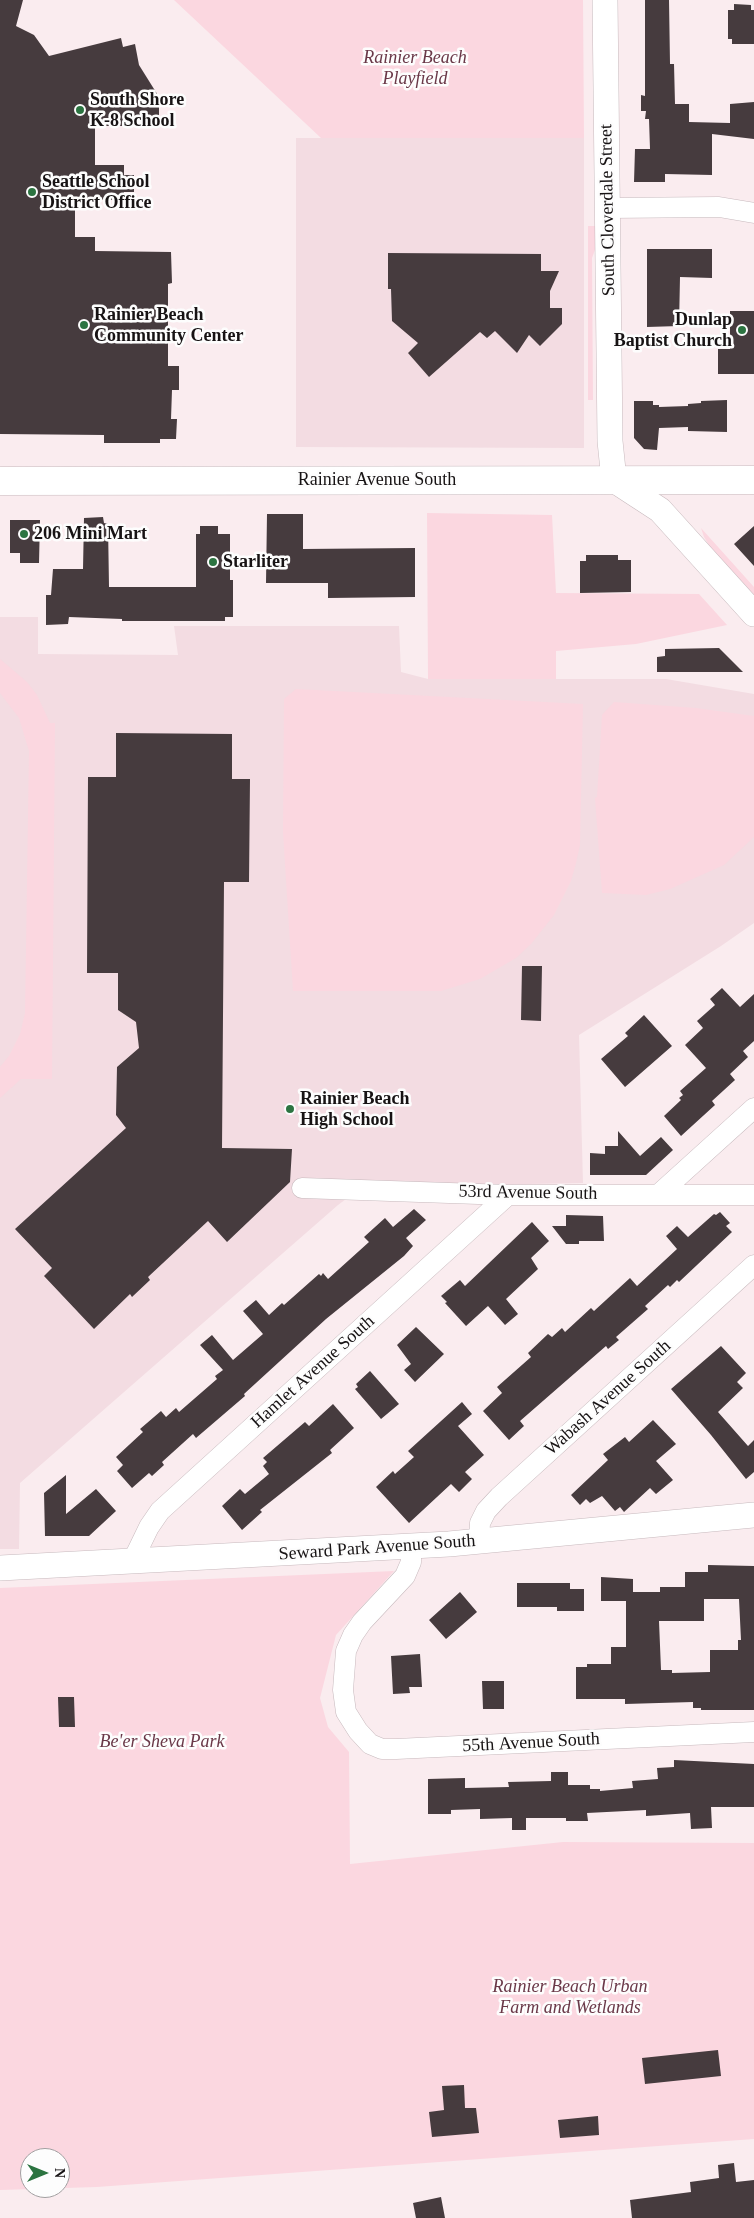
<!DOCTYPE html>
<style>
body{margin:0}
#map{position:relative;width:754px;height:2218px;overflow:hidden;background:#faecef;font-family:Georgia,serif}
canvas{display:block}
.north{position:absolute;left:20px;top:2148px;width:50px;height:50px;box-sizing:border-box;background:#fdfdfd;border:1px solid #a19fa0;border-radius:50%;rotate:90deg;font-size:14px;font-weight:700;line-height:20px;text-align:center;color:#171314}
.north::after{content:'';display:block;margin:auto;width:18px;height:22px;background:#2c7441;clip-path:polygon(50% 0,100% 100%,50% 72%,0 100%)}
</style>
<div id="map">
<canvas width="754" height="2218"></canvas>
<div class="north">N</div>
</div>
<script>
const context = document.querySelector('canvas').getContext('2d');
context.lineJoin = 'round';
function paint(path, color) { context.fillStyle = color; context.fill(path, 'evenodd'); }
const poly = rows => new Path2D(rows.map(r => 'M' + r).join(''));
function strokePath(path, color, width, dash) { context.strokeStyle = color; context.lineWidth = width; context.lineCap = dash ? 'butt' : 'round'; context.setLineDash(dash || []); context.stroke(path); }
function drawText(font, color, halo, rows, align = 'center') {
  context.font = font + ' Georgia,serif'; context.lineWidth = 5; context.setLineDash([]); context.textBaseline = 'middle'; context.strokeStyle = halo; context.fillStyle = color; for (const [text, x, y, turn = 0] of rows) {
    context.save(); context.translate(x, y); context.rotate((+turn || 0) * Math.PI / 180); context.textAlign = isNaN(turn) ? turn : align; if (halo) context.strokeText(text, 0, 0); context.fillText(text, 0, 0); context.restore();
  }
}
const built = poly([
 [296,138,584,138,584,448,296,447],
 [0,617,38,617,38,654,178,655,174,626,399,626,401,672,428,679,666,679,754,694,754,923,721,946,579,1035,583,1183,362,1187,338,1205,20,1483,19,1549,0,1549]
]);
const green = poly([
 [174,0,583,0,584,138,321,138],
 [588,226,596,226,596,247,592,258,593,400,588,400],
 [427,513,552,515,556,593,699,594,727,625,636,644,556,651,556,679,428,679],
 [701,528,754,587,754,595,710,547,704,537],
 [0,659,27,682,37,695,50,723,55,723,52,1079,21,1079,0,1098,0,1067,9,1056,20,1034,25,1013,29,751,19,718,0,693],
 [296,689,583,704,580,845,576,863,571,881,554,915,531,944,516,958,480,979,441,991,293,991,283,832,284,699],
 [614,702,696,708,754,716,754,837,724,865,670,889,646,895,602,893,595,798,597,797,602,715],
 [394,1571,336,1635,320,1698,328,1727,349,1752,350,1864,563,1842,754,1843,754,2139,97,2187,0,2190,0,1588],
 [30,2158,60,2158,60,2188,30,2188]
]);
const building = poly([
 [0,0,23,0,16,26,34,35,49,56,121,38,123,47,135,44,139,65,159,97,159,126,95,126,95,165,124,165,124,175,134,175,134,192,124,192,124,200,75,199,75,237,95,237,95,251,171,252,172,283,168,284,168,366,179,366,179,390,172,390,171,419,177,419,176,439,160,439,160,443,104,443,104,435,0,434],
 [645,0,669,0,670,64,674,64,675,104,689,104,689,122,730,123,730,104,754,102,754,139,712,134,712,175,665,174,665,182,634,182,635,149,650,149,649,119,645,119,646,111,641,111,641,95,645,96],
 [734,4,751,5,751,10,754,10,754,44,732,44,732,39,728,39,728,10,734,10],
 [647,249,712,249,712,278,680,277,679,326,647,327],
 [388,253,541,254,541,271,559,271,550,291,550,308,562,308,562,324,540,346,529,335,517,353,495,331,487,338,480,332,429,377,408,353,418,343,392,321,391,289,388,289],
 [730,311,754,311,754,374,718,374,718,349,730,349],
 [727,400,727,432,688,431,688,427,659,428,657,450,644,449,634,438,634,401,653,401,653,405,659,405,659,407,688,406,688,404,701,403,701,401],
 [267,514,303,514,303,549,415,548,415,597,328,598,328,583,266,583],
 [103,517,104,523,108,524,109,587,196,587,196,534,200,534,200,526,218,526,218,534,230,534,230,580,233,580,233,617,225,617,225,621,122,621,122,619,69,617,68,624,46,625,46,595,51,595,53,569,83,569,84,518],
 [10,520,40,520,39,563,20,563,20,553,10,553],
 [754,526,754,566,734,544],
 [586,555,618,555,618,560,631,560,631,592,580,593,580,561,586,561],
 [719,648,743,672,657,672,657,657,665,656,665,649],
 [116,733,232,734,232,779,250,779,249,882,224,882,222,1148,292,1149,290,1182,227,1242,208,1221,148,1277,150,1280,132,1297,130,1294,94,1329,44,1276,52,1268,15,1229,126,1128,116,1115,117,1067,139,1048,136,1022,118,1010,118,973,87,973,88,777,116,777],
 [522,966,542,966,541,1021,521,1020],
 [722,988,740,1007,754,994,754,1041,743,1051,748,1057,730,1074,735,1080,712,1101,715,1105,681,1136,664,1116,681,1100,679,1098,683,1095,680,1091,706,1068,685,1045,703,1028,697,1021,715,1005,710,999],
 [644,1015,672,1046,625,1087,601,1059,628,1036,625,1033],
 [618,1131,640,1156,661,1137,673,1150,646,1175,590,1175,590,1153,605,1154,605,1146,618,1146],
 [414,1209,426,1220,406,1238,413,1246,404,1256,326,1319,244,1394,245,1396,196,1438,193,1434,162,1462,164,1465,152,1476,149,1473,132,1488,117,1471,123,1465,116,1457,143,1432,140,1429,161,1411,166,1417,176,1408,179,1412,217,1379,215,1376,223,1370,200,1345,212,1335,233,1360,263,1334,243,1311,256,1300,269,1315,282,1303,284,1305,319,1274,321,1276,323,1273,328,1279,369,1242,364,1237,385,1218,393,1227],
 [720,1212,730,1223,726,1226,732,1232,679,1282,677,1280,670,1287,668,1285,645,1306,648,1309,616,1337,619,1340,608,1349,606,1346,520,1421,524,1426,509,1440,483,1411,502,1393,497,1387,531,1357,528,1353,548,1334,552,1337,562,1328,565,1332,591,1308,594,1311,630,1278,637,1286,677,1249,666,1236,677,1226,688,1237,714,1214,716,1215],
 [566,1215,603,1216,604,1241,579,1241,579,1244,566,1244,552,1226,566,1226],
 [532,1222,549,1241,531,1258,538,1269,506,1299,518,1314,505,1325,488,1306,466,1326,445,1303,447,1302,441,1296,460,1280,465,1286],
 [416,1327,444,1354,415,1382,404,1370,411,1364,397,1345],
 [721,1346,746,1373,737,1382,743,1388,718,1412,748,1446,754,1440,754,1472,746,1479,711,1435,671,1389],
 [370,1371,399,1404,381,1419,355,1389,358,1387,356,1384],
 [462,1402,472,1414,458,1426,484,1455,465,1472,472,1479,459,1492,451,1484,409,1523,376,1487,393,1471,395,1474,414,1457,408,1451],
 [333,1404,354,1428,330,1450,332,1453,260,1510,262,1512,242,1530,222,1506,240,1489,245,1494,269,1474,263,1466,267,1462,263,1458,305,1422,309,1426],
 [653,1420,676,1444,656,1461,673,1480,656,1494,650,1488,624,1512,620,1507,615,1511,602,1496,590,1503,586,1499,580,1505,571,1495,608,1460,603,1454,625,1437,629,1442],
 [66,1475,66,1514,96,1489,116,1511,89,1536,45,1536,44,1493],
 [708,1565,754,1566,754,1710,701,1710,701,1708,693,1708,693,1702,625,1704,625,1699,576,1699,576,1667,587,1667,587,1664,611,1664,611,1647,626,1647,626,1601,601,1601,601,1577,633,1579,633,1592,660,1592,660,1587,685,1587,685,1572,708,1572],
 [704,1599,739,1599,741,1640,738,1640,738,1650,710,1650,710,1672,672,1673,672,1670,661,1670,659,1621,704,1621],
 [517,1583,570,1583,570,1589,584,1589,584,1611,557,1611,557,1607,517,1607],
 [460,1592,477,1612,446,1639,429,1620],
 [420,1654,422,1687,409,1687,410,1693,393,1694,391,1656],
 [482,1681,504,1681,504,1709,483,1709],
 [58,1697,74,1697,75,1727,59,1727],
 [674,1760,754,1764,754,1807,711,1807,712,1828,691,1829,690,1813,646,1816,646,1810,587,1813,588,1821,566,1821,566,1818,526,1818,526,1830,512,1830,512,1818,480,1819,480,1809,451,1810,451,1814,428,1814,428,1779,465,1778,465,1788,509,1787,508,1782,551,1781,551,1772,568,1772,568,1785,590,1785,590,1789,600,1789,600,1791,633,1788,632,1781,658,1779,657,1768,674,1767],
 [718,2050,721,2076,645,2084,642,2058],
 [464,2085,465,2108,476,2108,479,2133,432,2137,429,2112,444,2110,442,2086],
 [598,2116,599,2135,560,2138,558,2120],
 [734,2163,736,2182,754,2180,754,2218,632,2218,630,2200,691,2192,690,2182,719,2178,718,2165],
 [441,2197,445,2218,416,2218,413,2203]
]);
const minor = poly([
 [608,208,719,207,754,213],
 [302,1188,508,1195,754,1195],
 [659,1194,754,1108],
 [479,1541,480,1523,486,1511,499,1497,754,1265],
 [411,1546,411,1562,405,1576,362,1622,353,1635,346,1651,343,1690,346,1712,358,1731,370,1744,382,1749,396,1749,754,1732],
 [132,1562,149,1527,160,1511,508,1195]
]);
const tertiary = poly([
 [605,0,610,441,614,480,660,510,754,614],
 [0,1568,449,1544,754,1515]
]);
const primary = poly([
 [0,481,754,480]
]);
const markers = [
 [80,110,5,"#2c7441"],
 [32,192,5,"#2c7441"],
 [84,325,5,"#2c7441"],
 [742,330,5,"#2c7441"],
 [24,534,5,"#2c7441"],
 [213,562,5,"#2c7441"],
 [290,1109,5,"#2c7441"]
];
const parkNames = [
 ["Rainier Beach",415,58],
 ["Playfield",415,79],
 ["Be'er Sheva Park",162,1742],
 ["Rainier Beach Urban",570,1987],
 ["Farm and Wetlands",570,2008]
];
const poiNames = [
 ["South Shore",90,100],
 ["K-8 School",90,121],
 ["Seattle School",42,182],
 ["District Office",42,203],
 ["Rainier Beach",94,315],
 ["Community Center",94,336],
 ["Dunlap",732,320,"right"],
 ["Baptist Church",732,341,"right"],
 ["206 Mini Mart",34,534],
 ["Starliter",223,562],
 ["Rainier Beach",300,1099],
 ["High School",300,1120]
];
const streetNames = [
 ["South Cloverdale Street",608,210,-91],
 ["Rainier Avenue South",377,480],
 ["53rd Avenue South",528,1193,1],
 ["Hamlet Avenue South",313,1372,-42],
 ["Wabash Avenue South",608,1398,-42],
 ["Seward Park Avenue South",377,1548,-4],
 ["55th Avenue South",531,1743,-3]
];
paint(built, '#f3dce2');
paint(green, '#fbd7e0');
paint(building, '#463b3e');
strokePath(minor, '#c7b9bd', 21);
strokePath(tertiary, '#c7b9bd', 26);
strokePath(primary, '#c7b9bd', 29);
strokePath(minor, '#fff', 20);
strokePath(tertiary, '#fff', 25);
strokePath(primary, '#fff', 28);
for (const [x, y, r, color] of markers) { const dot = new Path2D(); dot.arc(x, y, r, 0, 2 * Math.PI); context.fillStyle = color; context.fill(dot); strokePath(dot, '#fdfdfd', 2); }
drawText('italic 18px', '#6a3848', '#fdfdfd', parkNames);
drawText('bold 18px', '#171314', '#fdfdfd', poiNames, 'left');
drawText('18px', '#171314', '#fdfdfd', streetNames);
</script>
